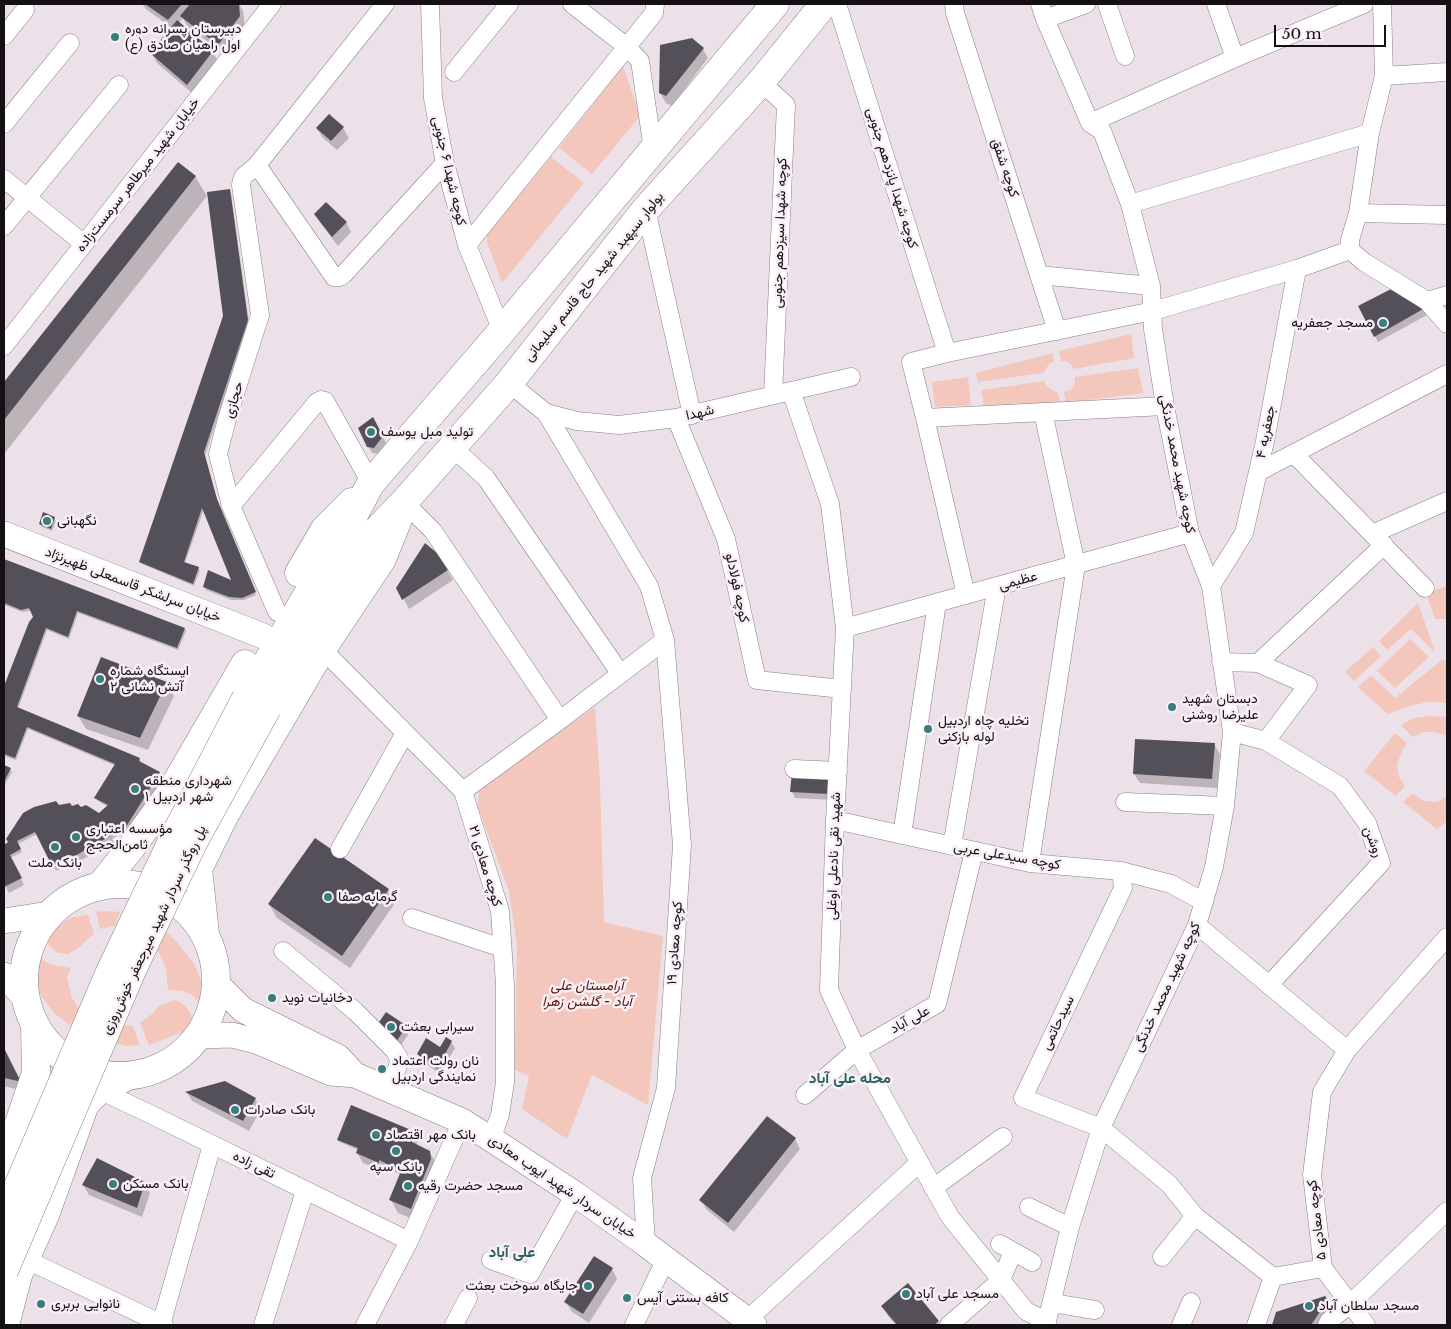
<!DOCTYPE html>
<meta charset="utf-8">
<style>
body{margin:0}
#map{position:relative;width:1451px;height:1329px;overflow:hidden;background:#ece1e8;font-family:"Libre Baskerville",serif}
canvas{display:block}
.frame{position:absolute;inset:0;border:5px solid #141013;pointer-events:none}
.scale{position:absolute;left:1274px;top:25px;width:112px;height:22px;box-sizing:border-box;border:2px solid #141013;border-top:0;padding-left:6px;font-size:15px;line-height:18px;white-space:nowrap;color:#141013;-webkit-text-stroke:4px #f9eff6;paint-order:stroke}
</style>
<div id="map">
<canvas width="1451" height="1329"></canvas>
<div class="frame"></div>
<div class="scale">50 m</div>
</div>
<script>
const context = document.querySelector('canvas').getContext('2d');
context.lineJoin = 'round';
function paint(path, color) { context.fillStyle = color; context.fill(path, 'evenodd'); }
const poly = rows => new Path2D(rows.map(r => 'M' + r).join(''));
function strokePath(path, color, width, dash) { context.strokeStyle = color; context.lineWidth = width; context.lineCap = dash ? 'butt' : 'round'; context.setLineDash(dash || []); context.stroke(path); }
function drawText(font, color, halo, rows, align = 'center') {
  context.font = font + ' "Libre Baskerville",Vazirmatn,serif'; context.lineWidth = 5; context.setLineDash([]); context.textBaseline = 'middle'; context.strokeStyle = halo; context.fillStyle = color; for (const [text, x, y, turn = 0] of rows) {
    context.save(); context.translate(x, y); context.rotate((+turn || 0) * Math.PI / 180); context.textAlign = isNaN(turn) ? turn : align; if (halo) context.strokeText(text, 0, 0); context.fillText(text, 0, 0); context.restore();
  }
}
const green = poly([
 [623,66,640,116,592,174,559,148],
 [551,157,584,183,502,283,487,242,487,233],
 [1131,334,1134,358,1074,369,1071,364,1066,361,1061,361,1059,351],
 [1053,353,1054,362,1049,364,1043,373,978,382,976,373],
 [1138,368,1143,393,1066,403,1064,392,1072,389,1075,383,1075,377],
 [968,377,971,405,935,407,932,382],
 [1044,381,1047,387,1058,393,1061,404,984,407,981,390],
 [1447,586,1447,619,1435,619,1426,593],
 [1418,603,1435,652,1411,629,1387,650,1379,641],
 [1410,639,1429,657,1395,688,1377,671],
 [1373,647,1381,656,1354,681,1345,672],
 [1443,659,1447,662,1447,703,1428,702,1409,706,1388,714,1358,687,1371,675,1395,698],
 [595,707,600,781,604,922,663,936,648,1105,592,1075,567,1139,522,1109,529,1076,515,1070,517,944,509,891,478,807,479,788],
 [1429,716,1447,717,1447,735,1433,732,1423,732,1413,737,1401,725,1414,718],
 [1395,733,1407,743,1401,753,1397,765,1399,777,1405,786,1396,796,1364,771],
 [1413,793,1423,801,1437,802,1447,796,1447,821,1437,829,1403,802],
 [106,911,120,912,115,926,100,929,96,912],
 [88,915,94,934,78,948,68,954,58,953,50,947,43,935,54,927,73,917],
 [163,929,175,940,195,965,204,989,203,1007,192,995,183,991,168,990,166,968,159,953,154,947],
 [34,950,45,962,56,966,71,968,67,977,69,986,72,998,80,1010,70,1025,55,1014,42,997,33,979,32,962],
 [175,1000,182,1003,190,1012,194,1024,180,1033,149,1045,140,1023,152,1014,158,1006],
 [122,1025,133,1026,140,1045,127,1046,114,1043]
]);
const shadow = poly([
 [142,4,239,4,243,11,245,27,224,54,187,26,183,18,179,23,212,51,218,61,193,94,157,63,152,53,172,28,146,9],
 [703,49,708,58,672,106,666,103,660,93],
 [329,116,343,128,349,138,337,150,323,138,317,129],
 [178,164,195,176,207,196,4,454,4,385],
 [229,191,231,193,249,323,205,456,218,503,256,595,244,600,231,600,206,590,204,587,233,582,204,509,185,563,198,568,200,570,194,586,142,564,140,562,225,316],
 [315,214,346,222,351,232,338,246,321,224],
 [1359,306,1424,309,1427,315,1378,342],
 [376,424,386,443,378,454,372,453,368,446],
 [54,518,56,521,52,531,42,527,40,524],
 [4,560,185,629,186,631,178,650,78,613,69,639,47,630,18,709,139,759,141,762,159,773,165,783,129,838,122,826,120,827,123,832,112,839,114,842,78,862,77,861,56,871,37,834,18,844,22,852,10,858,24,885,9,893,4,884,4,846,58,806,81,808,103,817,108,807,97,800,96,798,116,766,28,729,16,760,4,756,4,689,24,638,35,618,32,610,23,612,4,605],
 [447,570,453,580,409,609,398,588],
 [166,683,174,696,148,750,86,729,78,716],
 [1214,744,1220,754,1217,788,1140,783,1134,774],
 [4,766,10,769,12,772,4,786],
 [824,775,832,800,795,798,792,792],
 [388,890,395,903,350,968,277,918,269,904],
 [406,1027,409,1033,400,1047,380,1034],
 [451,1042,455,1048,440,1074,422,1061,418,1054,441,1048],
 [4,1049,25,1090,24,1091,4,1086],
 [187,1092,255,1099,261,1109,249,1131,192,1101],
 [415,1133,418,1140,416,1145,429,1151,437,1165,418,1221,398,1213,391,1200,401,1175,386,1167,385,1172,363,1163,357,1153,358,1150,340,1142,338,1140],
 [795,1139,800,1149,734,1232,706,1209,701,1200],
 [144,1183,150,1193,142,1217,89,1195,83,1185],
 [612,1269,617,1279,589,1323,571,1311,566,1302],
 [908,1285,938,1322,940,1325,896,1325,888,1316,883,1306],
 [1325,1298,1333,1311,1323,1325,1273,1325,1277,1313]
]);
const building = poly([
 [145,4,182,4,168,20],
 [190,4,239,4,240,16,218,45,180,16],
 [177,20,213,51,187,85,150,53],
 [692,38,704,48,666,96,659,93,660,45],
 [329,114,344,127,331,141,316,128],
 [178,162,196,176,4,420,4,382],
 [230,189,248,320,204,452,217,499,256,592,242,598,229,597,203,587,208,570,231,580,202,508,184,562,199,567,193,584,139,562,223,316,207,192],
 [326,202,347,222,332,237,314,214],
 [1393,288,1425,308,1374,337,1358,306],
 [373,417,383,436,374,448,367,447,358,428],
 [43,512,55,517,51,529,39,524],
 [425,543,437,553,448,570,402,600,396,588],
 [4,559,185,628,177,648,77,611,68,637,46,628,17,707,140,758,139,761,160,772,126,827,73,857,72,855,52,866,35,832,17,841,21,849,10,855,22,878,4,887,4,845,8,842,6,839,23,813,34,807,56,801,59,805,70,803,72,806,78,804,81,807,86,805,99,813,108,805,94,798,115,764,27,727,15,758,4,754,4,686,29,622,33,617,29,608,21,610,4,603],
 [101,657,167,682,140,738,77,716],
 [1135,739,1215,743,1212,779,1133,774],
 [4,765,11,768,4,782],
 [792,772,829,778,829,794,790,792],
 [315,838,389,889,342,956,268,904],
 [386,1012,407,1026,396,1042,375,1028],
 [446,1037,452,1041,437,1069,417,1054,426,1038,440,1047],
 [4,1048,20,1080,18,1081,4,1078],
 [225,1081,256,1098,243,1121,185,1092],
 [351,1105,416,1132,412,1142,430,1151,431,1159,411,1209,389,1200,401,1171,379,1160,379,1163,356,1153,358,1148,337,1140],
 [767,1116,796,1138,728,1223,699,1200],
 [97,1158,145,1182,137,1208,82,1185],
 [594,1256,613,1268,583,1314,564,1302],
 [908,1283,939,1321,934,1325,897,1325,881,1306],
 [1325,1296,1328,1300,1311,1325,1272,1325,1276,1312]
]);
const street = poly([
 [430,4,433,98,445,163,467,245,502,331],
 [572,4,627,47,640,61,653,150],
 [837,4,947,353],
 [954,4,955,13,1057,331],
 [1040,4,1045,19,1090,123,1102,131,1130,204,1151,286,1153,329,1165,406,1190,533,1211,586,1232,732,1225,806,1214,867,1197,925,1101,1128,1070,1227,1046,1325],
 [1107,4,1125,56],
 [1216,4,1235,58],
 [1382,4,1384,76,1370,133,1358,213,1350,240,1350,250,1364,262,1427,301,1447,324],
 [1045,19,1086,4],
 [4,36,25,10],
 [454,72,509,4],
 [1384,76,1447,72],
 [761,82,786,105,773,395],
 [1090,123,1235,58,1364,4],
 [4,124,70,43],
 [257,165,334,277,340,277,344,274,445,163],
 [4,179,84,244],
 [1130,204,1370,133],
 [646,209,692,415],
 [1358,213,1447,215],
 [4,226,119,85],
 [467,245,654,13,655,4],
 [1039,275,1151,286],
 [1427,301,1447,295],
 [4,346,272,4],
 [509,383,546,413,649,586,665,640,682,845,666,1088,642,1178,646,1244],
 [791,391,830,504,845,628,835,820,829,990,857,1050,950,1217,1026,1311,1047,1322],
 [546,413,577,421,619,425,676,418,851,377],
 [676,418,726,539,757,680,842,689],
 [925,418,1165,406],
 [452,447,486,478,620,673],
 [1294,454,1425,588],
 [1258,472,1447,374],
 [404,502,433,531,560,720],
 [231,506,317,402,321,400,325,401,371,483],
 [1372,534,1447,501],
 [1211,586,1244,533,1265,441,1297,269],
 [966,595,925,418,911,362,947,353,1153,311,1297,269,1350,250],
 [277,612,231,506,218,454,227,419,260,315,241,185,242,180,244,176,257,165,385,4],
 [845,628,1190,533],
 [322,649,463,791,500,911,505,985,505,1082,500,1115,491,1139],
 [1221,662,1258,663,1308,685,1266,741],
 [1258,663,1384,545],
 [1232,732,1266,741,1340,786,1367,823,1381,863,1270,984],
 [794,769,838,771],
 [463,791,560,720,665,640],
 [1125,802,1225,806],
 [835,820,1030,863,1121,871,1171,884,1204,902],
 [902,835,937,603],
 [952,846,997,586],
 [340,849,405,733],
 [1030,863,1076,565,1043,412],
 [1121,871,1123,888,1023,1098,1101,1128,1169,1184,1195,1216,1273,1277,1323,1268],
 [412,918,502,948],
 [1197,925,1347,1050],
 [283,951,355,1011,394,1050,399,1058,398,1066,388,1089],
 [99,1090,148,1113,409,1241],
 [805,1095,857,1050,937,1004,974,851],
 [933,1188,1003,1137],
 [1029,1207,1070,1227],
 [1000,1244,1032,1262],
 [1162,1257,1195,1216],
 [25,1259,164,1325],
 [491,1260,530,1274,575,1194],
 [1052,1303,1095,1310],
 [747,1320,919,1163],
 [161,1325,212,1145],
 [263,1325,305,1191],
 [365,1325,409,1241,462,1121],
 [454,1325,468,1298],
 [634,1325,666,1259],
 [949,1325,1001,1280,1013,1252],
 [1181,1325,1191,1302],
 [1256,1325,1273,1277],
 [1327,1325,1329,1321,1350,1304,1447,1211],
 [1366,1325,1323,1268,1312,1175,1322,1092,1347,1050,1447,937]
]);
const secondary = poly([
 [4,534,263,636],
 [4,921,49,914],
 [4,975,25,998],
 [216,983,243,1010,338,1057,355,1075],
 [198,1036,232,1035,259,1042,331,1073,355,1075,462,1121,491,1139,575,1194,640,1240,754,1325]
]);
const primary = poly([
 [299,573,325,529,352,502],
 [246,698,342,537,371,483,496,338,775,4],
 [267,708,361,547,404,502,509,383,646,209,761,82,824,4],
 '24 980a96 96 0 1 1 192 0a96 96 0 1 1-192 0Z',
 [101,885,130,849,169,795,245,664],
 [205,934,198,869,224,816,322,649,382,559,400,514],
 [4,1167,36,1073,35,1026],
 [5,1325,18,1275,45,1215,85,1104,99,1090,128,1076]
]);
const primaryBridge = poly([
 [4,1219,110,972,176,833,246,698],
 [4,1271,132,970,194,841,267,708]
]);
const markers = [
 [115,37,5,"#367f7c"],
 [1383,323,5,"#367f7c"],
 [371,432,5,"#367f7c"],
 [47,521,5,"#367f7c"],
 [100,679,5,"#367f7c"],
 [1172,707,5,"#367f7c"],
 [928,729,5,"#367f7c"],
 [135,789,5,"#367f7c"],
 [76,837,5,"#367f7c"],
 [55,847,5,"#367f7c"],
 [328,897,5,"#367f7c"],
 [272,998,5,"#367f7c"],
 [391,1027,5,"#367f7c"],
 [382,1069,5,"#367f7c"],
 [235,1110,5,"#367f7c"],
 [376,1135,5,"#367f7c"],
 [396,1151,5,"#367f7c"],
 [113,1184,5,"#367f7c"],
 [408,1186,5,"#367f7c"],
 [588,1286,5,"#367f7c"],
 [906,1294,5,"#367f7c"],
 [627,1298,5,"#367f7c"],
 [41,1304,5,"#367f7c"],
 [1309,1306,5,"#367f7c"]
];
const poiNames = [
 ["دبیرستان پسرانه دوره",125,29],
 ["اول راهیان صادق (ع)",125,45],
 ["مسجد جعفریه",1373,323,"right"],
 ["تولید مبل یوسف",381,432],
 ["نگهبانی",57,521],
 ["ایستگاه شماره",110,671],
 ["۲ آتش نشانی",110,687],
 ["دبستان شهید",1182,699],
 ["علیرضا روشنی",1182,715],
 ["تخلیه چاه اردبیل",938,721],
 ["لوله بازکنی",938,737],
 ["شهرداری منطقه",145,781],
 ["۱ شهر اردبیل",145,797],
 ["مؤسسه اعتباری",86,829],
 ["ثامن‌الحجج",86,845],
 ["بانک ملت",55,863,"center"],
 ["گرمابه صفا",338,897],
 ["دخانیات نوید",282,998],
 ["سیرابی بعثت",401,1027],
 ["نان رولت اعتماد",392,1061],
 ["نمایندگی اردبیل",392,1077],
 ["بانک صادرات",245,1110],
 ["بانک مهر اقتصاد",386,1135],
 ["بانک سپه",396,1167,"center"],
 ["بانک مسکن",123,1184],
 ["مسجد حضرت رقیه",418,1186],
 ["جایگاه سوخت بعثت",578,1286,"right"],
 ["مسجد علی آباد",916,1294],
 ["کافه بستنی آیس",637,1298],
 ["نانوایی بربری",51,1304],
 ["مسجد سلطان آباد",1319,1306]
];
const streetNames = [
 ["کوچه شفق",1005,168,72],
 ["کوچه شهدا ۶ جنوبی",449,171,77],
 ["خیابان شهید میرطاهر سرمست‌زاده",138,175,-52],
 ["کوچه شهدا پانزدهم جنوبی",892,178,73],
 ["کوچه شهدا سیزدهم جنوبی",780,233,-88],
 ["بولوار سپهبد شهید حاج قاسم سلیمانی",594,277,-51],
 ["حجازی",234,400,-73],
 ["شهدا",700,413,-13],
 ["جعفریه ۴",1266,432,-79],
 ["کوچه شهید محمد خدنگی",1177,464,79],
 ["عظیمی",1018,581,-15],
 ["خیابان سرلشکر قاسمعلی ظهیرنژاد",133,585,21],
 ["کوچه فولادلو",737,588,78],
 ["روشن",1373,842,69],
 ["شهید نقی نادعلی اوغلی",834,856,-88],
 ["کوچه سیدعلی عربی",1007,856,10],
 ["کوچه معادی ۲۱",485,866,73],
 ["پل روگذر سردار شهید میرجعفر خوش‌روزی",154,930,-65],
 ["کوچه معادی ۱۹",675,943,-86],
 ["کوچه شهید محمد خدنگی",1167,987,-65],
 ["علی آباد",910,1020,-29],
 ["سیدحاتمی",1058,1023,-64],
 ["تقی زاده",254,1165,26],
 ["خیابان سردار شهید ایوب معادی",562,1187,34],
 ["کوچه معادی ۵",1317,1220,-97]
];
const parkNames = [
 ["آرامستان علی",587,986],
 ["آباد - گلشن زهرا",587,1002]
];
const neighbourhoodNames = [
 ["محله علی آباد",850,1079],
 ["علی آباد",512,1253]
];
paint(green, '#f3c7bb');
paint(shadow, '#0003');
paint(building, '#545059');
strokePath(street, '#897f86', 19);
strokePath(secondary, '#897f86', 26);
strokePath(primary, '#897f86', 29);
strokePath(street, '#fff', 18);
strokePath(secondary, '#fff', 25);
strokePath(primary, '#fff', 28);
strokePath(primaryBridge, '#897f86', 29, []);
strokePath(primaryBridge, '#fff', 28);
for (const [x, y, r, color] of markers) { const dot = new Path2D(); dot.arc(x, y, r, 0, 2 * Math.PI); context.fillStyle = color; context.fill(dot); strokePath(dot, '#f9eff6', 2); }
drawText('14px', '#141013', '#f9eff6', poiNames, 'left');
drawText('14px', '#141013', '#f9eff6', streetNames);
drawText('italic 14px', '#5a1301', '#f9eff6', parkNames);
drawText('bold 15px', '#286260', '#f9eff6', neighbourhoodNames);
</script>
